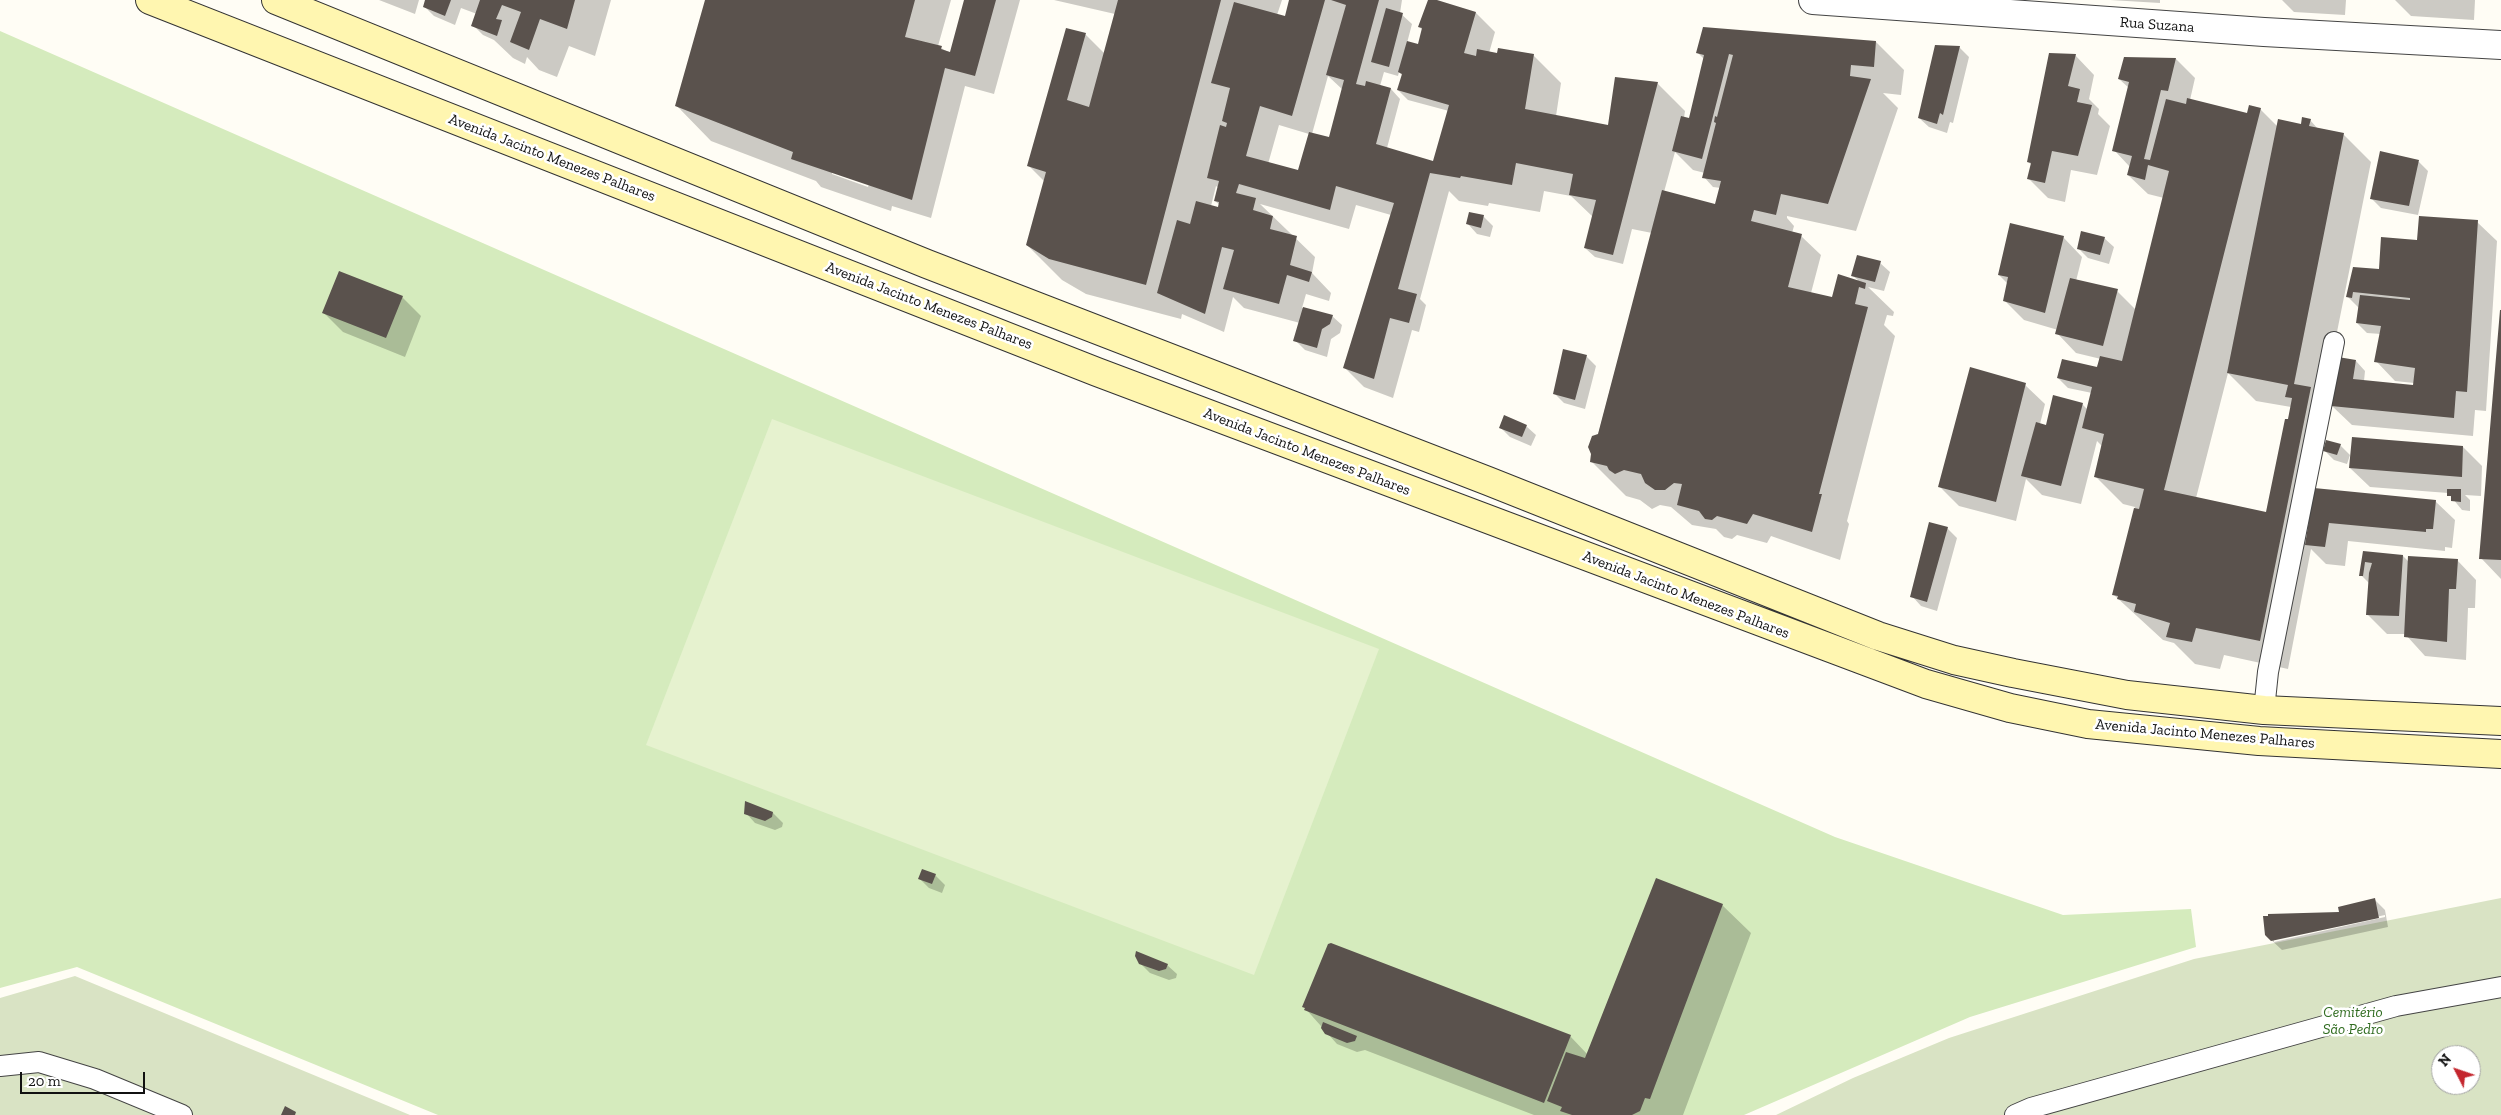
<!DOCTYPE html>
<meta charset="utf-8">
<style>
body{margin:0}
#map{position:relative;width:2501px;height:1115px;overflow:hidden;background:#fffdf5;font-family:"Zilla Slab",serif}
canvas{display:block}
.north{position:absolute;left:2431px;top:1045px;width:50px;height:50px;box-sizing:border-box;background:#fff;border:1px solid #a0a0a0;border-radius:50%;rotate:311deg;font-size:14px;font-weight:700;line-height:20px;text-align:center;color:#111}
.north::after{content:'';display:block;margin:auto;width:18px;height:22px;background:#c4262e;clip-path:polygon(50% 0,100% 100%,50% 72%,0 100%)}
.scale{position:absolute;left:20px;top:1072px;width:125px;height:22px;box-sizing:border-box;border:2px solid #111;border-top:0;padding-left:6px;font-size:15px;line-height:18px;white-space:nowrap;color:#111;-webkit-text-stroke:4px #fff;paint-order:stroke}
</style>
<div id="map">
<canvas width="2501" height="1115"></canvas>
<div class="north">N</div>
<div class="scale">20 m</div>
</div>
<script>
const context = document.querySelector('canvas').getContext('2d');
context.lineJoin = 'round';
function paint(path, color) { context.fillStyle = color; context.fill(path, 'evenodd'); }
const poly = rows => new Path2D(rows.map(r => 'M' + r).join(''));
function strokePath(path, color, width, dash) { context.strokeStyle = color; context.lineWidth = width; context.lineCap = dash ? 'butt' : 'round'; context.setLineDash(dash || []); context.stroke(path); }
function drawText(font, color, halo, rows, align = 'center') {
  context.font = font + ' "Zilla Slab",serif'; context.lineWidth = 5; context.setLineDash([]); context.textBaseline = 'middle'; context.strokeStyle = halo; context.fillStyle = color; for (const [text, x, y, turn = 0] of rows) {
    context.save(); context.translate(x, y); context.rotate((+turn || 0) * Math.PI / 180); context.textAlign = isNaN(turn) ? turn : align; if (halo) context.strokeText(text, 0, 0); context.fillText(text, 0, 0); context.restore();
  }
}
const green = poly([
 [0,31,1835,837,2063,915,2191,909,2196,947,1970,1017,1744,1115,438,1115,77,967,0,988]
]);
const cemetery = poly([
 [2501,898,2501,1115,1776,1115,1853,1078,1949,1038,2194,959],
 [2441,1055,2471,1055,2471,1085,2441,1085],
 [75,976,410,1115,0,1115,0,998]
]);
const pitch = poly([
 [772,419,1379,649,1254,975,646,745]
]);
const shadow = poly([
 [379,0,419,0,415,14],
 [427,0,611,0,595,56,569,46,557,77,539,70,527,57,525,64,513,58,494,40,483,35,473,25,477,14,461,8,455,25,434,16,424,6],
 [706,0,951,0,938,46,951,54,966,0,1020,0,994,94,965,86,931,218,892,206,891,211,821,187,816,181,711,141,676,105],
 [832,172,869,184,868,187,832,174],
 [1054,0,1282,0,1277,15,1286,17,1290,0,1402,0,1400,13,1412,24,1407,43,1419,46,1423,30,1419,27,1429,0,1433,0,1476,13,1495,32,1489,53,1533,55,1561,83,1556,116,1609,126,1657,83,1685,111,1684,118,1690,119,1704,59,1698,53,1876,42,1904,70,1901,95,1883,93,1898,108,1856,231,1787,216,1787,218,1794,226,1792,233,1801,236,1821,255,1811,293,1833,298,1858,280,1853,276,1880,263,1890,272,1884,291,1868,287,1894,312,1893,316,1887,315,1884,325,1895,336,1847,521,1849,524,1840,560,1771,536,1767,543,1737,535,1732,539,1724,537,1716,529,1692,525,1671,507,1660,505,1652,509,1640,500,1626,496,1591,461,1652,233,1632,229,1623,264,1595,257,1585,248,1593,217,1571,196,1544,191,1540,212,1489,203,1488,206,1459,201,1449,191,1420,299,1426,305,1419,332,1412,330,1393,398,1364,387,1345,368,1391,215,1356,205,1349,229,1260,204,1315,257,1312,273,1331,293,1329,301,1306,294,1302,308,1332,316,1342,325,1340,333,1331,339,1327,357,1305,350,1295,340,1300,323,1244,308,1233,297,1224,332,1182,314,1181,319,1086,294,1062,280,1027,245,1045,182,1029,166,1067,29,1086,35,1105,54,1115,14],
 [1384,72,1398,76,1399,72,1403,76,1398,90,1408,100,1449,111,1434,163,1387,148,1400,99,1391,89,1380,86],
 [1328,76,1343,90,1330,139,1312,134],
 [1279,125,1309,134,1299,172,1268,164],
 [1675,152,1693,170,1705,173,1704,177,1713,187,1721,188,1716,205,1664,192],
 [1216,186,1219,188,1215,201,1220,205,1219,209,1211,206],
 [2110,0,2160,0,2160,3],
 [2282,0,2346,0,2345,15,2294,12],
 [2395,0,2475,0,2474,20,2411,16],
 [1959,47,1969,57,1953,123,1950,122,1947,133,1929,127,1919,118],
 [2075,55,2094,75,2089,99,2099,109,2098,114,2110,126,2097,175,2071,170,2065,202,2048,198,2029,179,2032,165,2028,162],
 [2125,58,2176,59,2195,78,2190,100,2248,115,2260,109,2278,127,2302,126,2310,120,2318,129,2343,134,2371,162,2323,402,2313,489,2435,501,2455,520,2452,548,2445,547,2445,551,2348,541,2345,566,2326,564,2311,549,2288,669,2224,655,2220,669,2195,664,2174,643,2163,640,2114,595,2135,507,2123,504,2095,476,2103,447,2097,441,2081,504,2042,495,2026,479,2016,521,1959,506,1940,487,2025,385,2045,404,2040,424,2047,426,2082,404,2088,410,2092,393,2068,388,2058,378,2096,368,2101,359,2076,353,2057,333,2058,330,2024,320,2004,300,2008,284,1999,275,2063,237,2082,257,2076,281,2117,291,2136,310,2164,198,2148,194,2128,175,2130,167,2114,150,2129,88,2119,79],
 [2228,373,2256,401,2291,407,2267,513,2196,498],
 [2313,501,2307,539,2304,536],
 [2381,153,2419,162,2428,171,2418,215,2381,208,2371,198],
 [1483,216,1493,226,1490,237,1477,234,1468,224],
 [2477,222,2497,241,2486,411,2475,410,2473,436,2352,425,2332,406,2356,361,2365,371,2364,381,2414,387,2414,383,2395,381,2376,361,2381,334,2367,333,2357,323,2359,308,2348,297,2354,268,2380,270,2418,242],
 [2104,238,2114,247,2109,264,2088,258,2079,249],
 [402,297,421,316,405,357,343,332,324,313],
 [2501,308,2501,579,2481,558],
 [1586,356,1596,366,1585,409,1564,403,1554,393],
 [1526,426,1536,435,1531,446,1510,437,1501,428],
 [2340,445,2350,455,2347,464,2334,460,2324,450],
 [2463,447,2482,466,2481,496,2465,495,2470,500,2470,511,2462,510,2448,493,2370,487,2350,468],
 [1947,528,1957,538,1937,611,1921,606,1912,596],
 [2364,552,2403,556,2409,562,2457,560,2476,580,2475,608,2468,608,2466,660,2425,656,2405,634,2387,634,2367,614,2370,584,2361,575],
 [746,813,773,813,783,823,782,827,775,830,755,823],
 [935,875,945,885,942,893,929,888,920,879],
 [2375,900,2385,910,2388,927,2282,950,2266,935,2340,913],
 [2385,915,2385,917,2274,942,2274,939],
 [1722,905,1751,933,1683,1115,1534,1115,1365,1050,1357,1052,1337,1044,1304,1007,1570,1036,1588,1055],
 [1140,963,1167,965,1177,974,1176,978,1169,980,1150,973]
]);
const building = poly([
 [425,0,451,0,445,16,423,7],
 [480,0,575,0,567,29,540,19,529,50,510,42,521,12,502,5,496,19,502,20,497,36,471,26],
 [705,0,915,0,905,37,942,46,941,49,950,52,964,0,996,0,975,76,945,68,912,200,791,159,793,152,675,106],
 [1118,0,1221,0,1146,285,1049,259,1026,245,1046,172,1027,166,1066,28,1086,33,1067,100,1089,107],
 [1289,0,1325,0,1292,116,1260,106,1246,156,1298,170,1309,132,1329,137,1344,80,1326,75,1346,5,1331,0,1379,0,1356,84,1365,86,1366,81,1391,88,1376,144,1433,161,1449,105,1397,90,1402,74,1398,72,1407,41,1418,44,1422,28,1418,27,1428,0,1437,0,1476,12,1464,53,1476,56,1477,49,1497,53,1498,48,1534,54,1525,109,1608,125,1615,77,1658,82,1613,255,1584,248,1596,200,1569,195,1573,174,1516,163,1512,185,1461,176,1460,178,1430,173,1398,289,1417,294,1409,323,1390,318,1374,379,1343,368,1394,203,1336,186,1330,210,1239,184,1236,193,1256,198,1253,210,1273,216,1270,229,1297,236,1290,265,1312,272,1309,282,1287,275,1279,304,1223,289,1234,250,1222,247,1205,314,1157,293,1177,220,1190,224,1196,201,1218,207,1219,202,1214,201,1219,181,1207,178,1220,125,1226,127,1227,123,1222,121,1230,88,1211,83,1234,2,1285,16],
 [1386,8,1403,13,1389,67,1371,62],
 [1703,27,1876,41,1874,67,1851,65,1850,76,1871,79,1828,204,1781,194,1776,215,1754,210,1751,221,1802,234,1788,287,1832,297,1838,274,1866,283,1865,289,1859,287,1855,304,1868,307,1819,494,1822,494,1812,532,1753,514,1747,524,1717,516,1712,520,1705,519,1699,511,1677,505,1682,484,1674,483,1665,490,1655,490,1645,483,1641,474,1624,470,1615,474,1609,470,1607,466,1590,462,1591,454,1588,447,1592,436,1598,434,1662,190,1715,204,1721,181,1702,178,1716,123,1714,122,1715,116,1717,117,1733,55,1729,54,1702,159,1672,151,1681,116,1689,118,1704,55,1696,53],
 [1935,45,1960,46,1943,115,1940,113,1937,124,1918,118],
 [2049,53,2076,54,2068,86,2080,89,2077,102,2092,105,2078,156,2052,151,2045,183,2027,179,2031,163,2027,162],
 [2124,57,2176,58,2168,91,2161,90,2144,159,2150,160,2166,99,2186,104,2187,98,2247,113,2249,105,2261,108,2164,490,2266,512,2285,419,2288,419,2292,398,2285,397,2288,385,2227,373,2278,119,2301,124,2302,117,2311,119,2309,126,2344,133,2294,384,2311,387,2260,641,2196,628,2192,642,2166,637,2170,623,2134,612,2136,604,2117,599,2118,596,2112,595,2134,508,2139,509,2144,489,2094,477,2104,434,2082,428,2092,387,2057,378,2062,359,2097,367,2100,356,2122,361,2169,171,2148,165,2145,180,2127,175,2132,156,2112,151,2129,82,2118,79],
 [2380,151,2419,160,2409,206,2370,199],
 [1469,212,1484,215,1481,228,1466,224],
 [2419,216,2478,220,2467,392,2456,391,2454,418,2331,406,2338,357,2356,360,2353,379,2413,385,2415,368,2374,362,2381,326,2356,323,2360,295,2410,300,2410,298,2353,292,2352,298,2346,297,2353,267,2379,269,2381,237,2417,240],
 [2010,223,2064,236,2045,313,2003,301,2008,277,1998,275],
 [2081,231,2105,237,2100,255,2077,249],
 [1857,255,1881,261,1875,282,1851,276],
 [339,271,403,296,386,338,322,313],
 [2070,278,2118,289,2103,346,2055,334],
 [1303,307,1333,315,1330,324,1322,329,1317,348,1293,341],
 [2500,310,2501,310,2501,560,2479,559],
 [1563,349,1587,355,1575,400,1553,394],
 [1970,367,2026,383,1996,502,1938,487],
 [2053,395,2083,403,2061,486,2021,476,2036,422,2046,425],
 [1504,415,1527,425,1522,437,1499,428],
 [2352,437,2463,446,2462,477,2349,468],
 [2326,440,2341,444,2337,455,2323,451],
 [2314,488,2436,500,2433,529,2426,529,2426,532,2329,523,2325,547,2305,545],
 [2447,489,2461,489,2461,502,2451,501,2451,496,2447,496],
 [1929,522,1948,527,1927,602,1910,597],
 [2363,551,2403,555,2399,616,2366,615,2369,573,2372,563,2365,562,2363,576,2359,576],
 [2408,556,2458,559,2456,589,2449,589,2447,642,2404,637],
 [745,801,773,812,772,817,765,821,744,814],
 [922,869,936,874,932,884,918,879],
 [1656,878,1723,904,1650,1099,1645,1098,1640,1111,1632,1115,1572,1115,1560,1111,1562,1107,1547,1101,1566,1052,1585,1058],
 [2375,898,2379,918,2271,941,2265,935,2263,916,2268,916,2268,914,2339,912,2338,907],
 [1331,943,1571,1035,1544,1103,1304,1010,1305,1008,1302,1007,1328,944],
 [1136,951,1168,964,1166,969,1159,971,1139,964,1135,956],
 [1323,1022,1357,1036,1355,1041,1347,1043,1325,1034,1321,1028],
 [285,1106,296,1112,295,1115,281,1115]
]);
const lane = poly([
 [2264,710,2268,672,2334,342],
 [0,1066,39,1062,95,1079,182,1115],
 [2015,1115,2031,1108,2396,1006,2501,987]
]);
const street = poly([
 [1813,0,2264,32,2501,45]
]);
const secondary = poly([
 [150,0,1097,372,1926,684,2010,708,2088,724,2259,741,2501,754],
 [276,0,927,264,1488,481,1878,636,1954,660,2013,673,2127,695,2264,710,2501,721]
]);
const streetNames = [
 ["Rua Suzana",2157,25,4],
 ["Avenida Jacinto Menezes Palhares",552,158,21],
 ["Avenida Jacinto Menezes Palhares",929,306,21],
 ["Avenida Jacinto Menezes Palhares",1307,452,21],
 ["Avenida Jacinto Menezes Palhares",1686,595,21],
 ["Avenida Jacinto Menezes Palhares",2205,734,5]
];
const parkNames = [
 ["Cemitério",2353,1013],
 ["São Pedro",2353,1030]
];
paint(green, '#d5ebbd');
paint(cemetery, '#d9e3c4');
paint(pitch, '#e6f2cf');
paint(shadow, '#0003');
paint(building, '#5a524d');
strokePath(lane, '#444', 22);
strokePath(street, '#444', 30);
strokePath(secondary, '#333', 30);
strokePath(lane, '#fff', 20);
strokePath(street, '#fff', 28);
strokePath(secondary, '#fff6b0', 28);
drawText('15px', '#111', '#fff', streetNames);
drawText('italic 15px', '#2f6b1f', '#fff', parkNames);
</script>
